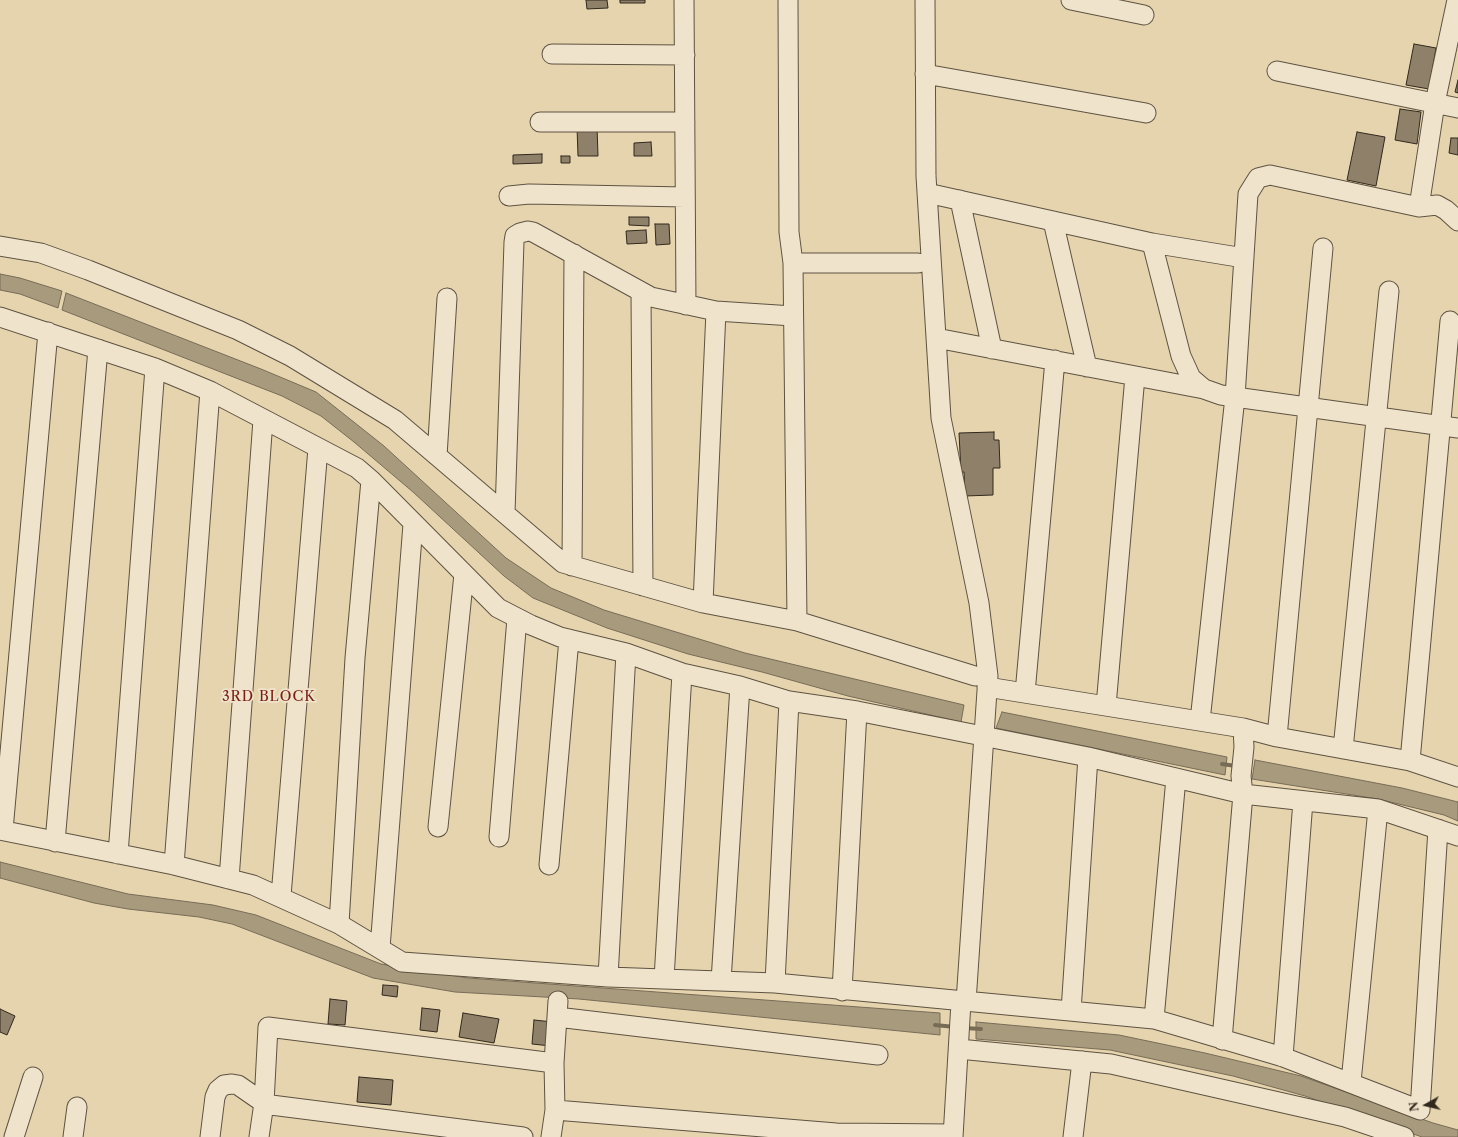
<!DOCTYPE html>
<style>
body{margin:0}
#map{position:relative;width:1458px;height:1137px;overflow:hidden;background:#e6d4af;font-family:"Libre Caslon Text",serif}
canvas{display:block}
.north{position:absolute;left:1406px;top:1085px;width:40px;height:40px;-webkit-text-stroke:3px #efe3cb;paint-order:stroke;rotate:262deg;font-size:11px;font-weight:700;line-height:16px;text-align:center;color:#31281d}
.north::after{content:'';display:block;margin:auto;width:14px;height:18px;background:#31281d;clip-path:polygon(50% 0,100% 100%,50% 72%,0 100%)}
</style>
<div id="map">
<canvas width="1458" height="1137"></canvas>
<div class="north">N</div>
</div>
<script>
const context = document.querySelector('canvas').getContext('2d');
context.lineJoin = 'round';
function paint(path, color) { context.fillStyle = color; context.fill(path, 'evenodd'); }
const poly = rows => new Path2D(rows.map(r => 'M' + r).join(''));
function strokePath(path, color, width, dash) { context.strokeStyle = color; context.lineWidth = width; context.lineCap = dash ? 'butt' : 'round'; context.setLineDash(dash || []); context.stroke(path); }
function drawText(font, color, halo, rows, align = 'center') {
  context.font = font + ' "Libre Caslon Text",serif'; context.lineWidth = 3.5; context.setLineDash([]); context.textBaseline = 'middle'; context.strokeStyle = halo; context.fillStyle = color; for (const [text, x, y, turn = 0] of rows) {
    context.save(); context.translate(x, y); context.rotate((+turn || 0) * Math.PI / 180); context.textAlign = isNaN(turn) ? turn : align; if (halo) context.strokeText(text, 0, 0); context.fillText(text, 0, 0); context.restore();
  }
}
const water = poly([
 [0,274,20,278,62,291,58,308,20,294,0,290,0,274],
 [66,293,261,369,316,392,384,446,506,558,551,588,604,610,745,653,964,705,961,722,848,696,762,672,688,654,607,628,533,598,504,576,413,492,354,442,321,416,282,396,62,310,66,293],
 [1002,712,1227,757,1225,775,996,728,1002,712],
 [1255,760,1402,788,1458,802,1458,821,1444,815,1378,799,1252,779,1255,760],
 [0,862,128,894,213,905,256,915,381,964,468,978,940,1013,940,1035,579,999,455,992,373,978,232,924,199,917,128,909,94,903,0,878,0,862],
 [976,1022,1119,1035,1205,1053,1301,1076,1433,1123,1458,1130,1458,1137,1422,1137,1305,1096,1233,1076,1110,1050,976,1039,976,1022]
]);
const stream = poly([
 [1222,764,1236,766],
 [935,1025,955,1027],
 [965,1028,981,1029]
]);
const building = poly([
 [586,0,607,0,608,8,587,9,586,0],
 [620,0,645,0,645,3,620,3,620,0],
 [1414,44,1436,48,1429,89,1406,85,1414,44],
 [1458,80,1458,93,1455,92,1458,80],
 [1400,109,1421,112,1417,144,1395,140,1400,109],
 [597,126,598,156,578,156,577,127,597,126],
 [1357,132,1385,137,1376,186,1347,180,1357,132],
 [1451,138,1458,138,1458,155,1449,153,1451,138],
 [651,142,652,156,634,156,634,143,651,142],
 [542,154,542,163,513,164,513,155,542,154],
 [561,156,570,156,570,163,561,163,561,156],
 [629,217,649,217,649,226,629,225,629,217],
 [655,224,669,224,670,244,656,245,655,224],
 [646,230,647,243,627,244,626,231,646,230],
 [994,432,994,440,999,440,1000,468,993,468,993,495,965,496,964,472,961,472,959,433,994,432],
 [383,985,398,986,397,997,382,995,383,985],
 [330,999,347,1001,345,1025,328,1024,330,999],
 [422,1008,440,1010,437,1032,420,1030,422,1008],
 [0,1009,15,1016,7,1035,0,1032,0,1009],
 [463,1013,499,1019,494,1043,459,1037,463,1013],
 [534,1020,553,1022,551,1046,532,1044,534,1020],
 [359,1077,393,1080,391,1105,357,1102,359,1077]
]);
const minor = poly([
 [684,0,686,305],
 [788,0,789,232,793,263,797,621],
 [925,0,926,176,941,418,979,603,988,676,966,1002],
 [1071,0,1144,15],
 [552,54,685,55],
 [1277,71,1458,108],
 [925,74,1146,113],
 [540,122,685,122],
 [927,193,1152,243,1244,258],
 [509,196,529,194,685,197],
 [960,200,992,349],
 [1419,207,1435,103,1457,0],
 [1053,221,1087,367],
 [1152,243,1181,356,1191,378,1204,389,1221,395,1235,397,1458,428],
 [0,246,41,253,88,270,238,330,290,356,395,420,563,563,703,603,797,621,975,676],
 [793,263,918,263],
 [641,292,643,586],
 [0,317,155,368,210,391,357,468,371,480,498,608,531,625,560,637,626,653,682,673,740,686,789,701,857,711,1088,757,1243,794,1378,809,1458,836],
 [936,338,1204,389],
 [437,456,447,298],
 [505,513,514,242,515,236,520,233,528,231,533,232,651,297,716,311,793,316],
 [572,566,574,254],
 [703,603,716,311],
 [987,687,1243,728],
 [1025,693,1055,360],
 [1106,706,1135,376],
 [1200,721,1235,397,1248,194,1258,178,1270,175,1419,207,1437,205,1446,210,1458,221],
 [1277,737,1323,248],
 [1343,749,1389,291],
 [1410,761,1450,321],
 [438,827,464,574],
 [0,830,174,865,253,885,339,924,402,962,608,977,775,983,1154,1019,1283,1057,1420,1110,1438,829],
 [3,830,48,332],
 [499,837,517,618],
 [55,842,98,349],
 [118,854,155,368],
 [174,865,210,391],
 [549,865,569,639],
 [229,879,263,420],
 [281,896,318,448],
 [339,924,355,658,371,480],
 [380,948,413,524],
 [608,977,626,653],
 [664,979,682,673],
 [721,981,740,686],
 [775,983,789,701],
 [842,991,857,711],
 [1071,1011,1088,757],
 [557,1017,878,1055],
 [1154,1019,1176,778],
 [1222,1040,1243,794,1241,776,1244,747,1243,728,1277,737,1410,761,1458,777],
 [959,1049,1111,1064,1345,1117,1404,1137],
 [1283,1057,1303,801],
 [1351,1082,1378,809],
 [555,1110,836,1133,953,1134],
 [14,1137,33,1077],
 [73,1137,77,1107],
 [210,1137,215,1097,218,1090,224,1085,232,1084,238,1085,264,1103,271,1105,523,1137],
 [259,1137,264,1103,268,1027,554,1063],
 [551,1137,555,1110,554,1063,558,1001],
 [953,1137,961,1002],
 [1073,1137,1082,1061]
]);
const quarterNames = [
 ["3RD BLOCK",269,697]
];
paint(water, '#a89a7d');
strokePath(water, '#786c57', 1);
strokePath(stream, '#786c57', 4);
paint(building, '#8f8169');
strokePath(building, '#31281d', 1);
strokePath(minor, '#5e5342', 21);
strokePath(minor, '#efe3cb', 19);
context.letterSpacing = '1px';
drawText('14px', '#7a1f14', '#efe3cb', quarterNames);
context.letterSpacing = '0px';
</script>
